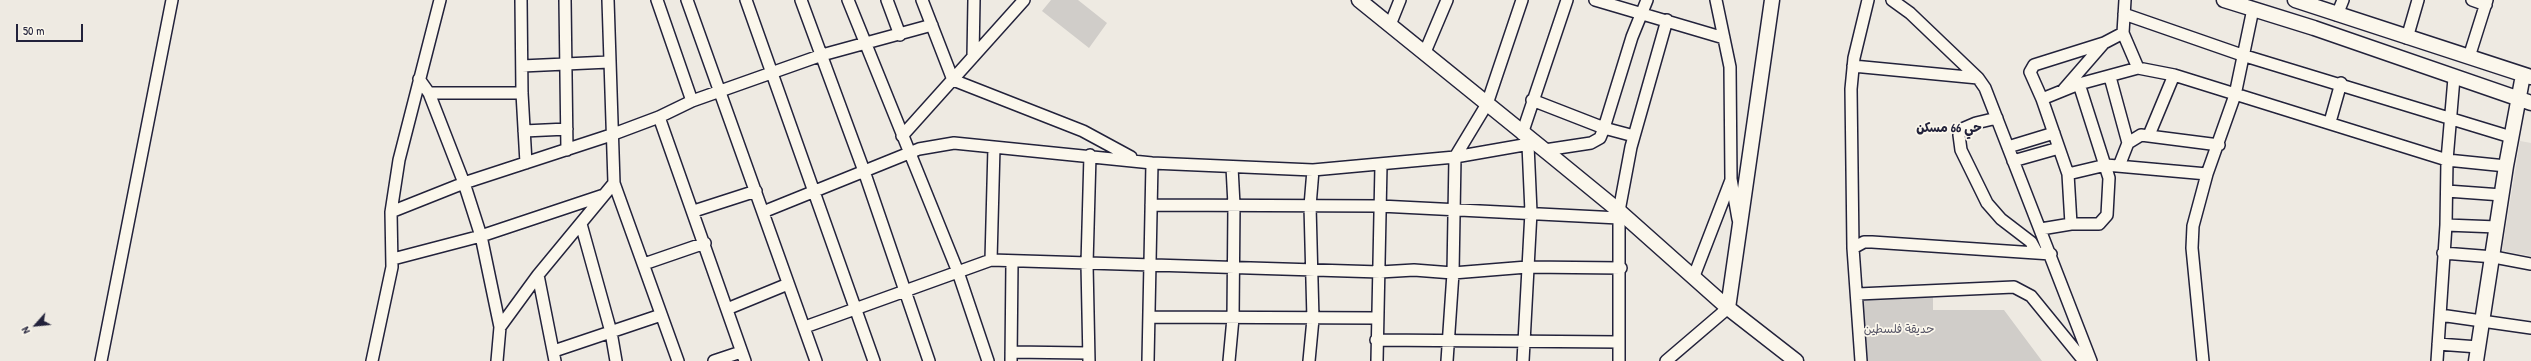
<!DOCTYPE html>
<meta charset="utf-8">
<style>
body{margin:0}
#map{position:relative;width:2531px;height:361px;overflow:hidden;background:#eeeae2;font-family:"Patrick Hand",sans-serif}
canvas{display:block}
.north{position:absolute;left:16px;top:305px;width:40px;height:40px;-webkit-text-stroke:3px #fbf7ec;paint-order:stroke;rotate:243deg;font-size:11px;font-weight:700;line-height:16px;text-align:center;color:#22223b}
.north::after{content:'';display:block;margin:auto;width:14px;height:18px;background:#22223b;clip-path:polygon(50% 0,100% 100%,50% 72%,0 100%)}
.scale{position:absolute;left:16px;top:24px;width:67px;height:18px;box-sizing:border-box;border:2px solid #22223b;border-top:0;padding-left:5px;font-size:12px;line-height:14px;white-space:nowrap;color:#22223b;-webkit-text-stroke:3px #fbf7ec;paint-order:stroke}
</style>
<div id="map">
<canvas width="2531" height="361"></canvas>
<div class="north">N</div>
<div class="scale">50 m</div>
</div>
<script>
const context = document.querySelector('canvas').getContext('2d');
context.lineJoin = 'round';
function paint(path, color) { context.fillStyle = color; context.fill(path, 'evenodd'); }
const poly = rows => new Path2D(rows.map(r => 'M' + r).join(''));
function strokePath(path, color, width, dash) { context.strokeStyle = color; context.lineWidth = width; context.lineCap = dash ? 'butt' : 'round'; context.setLineDash(dash || []); context.stroke(path); }
function drawText(font, color, halo, rows, align = 'center') {
  context.font = font + ' "Patrick Hand","Playpen Sans Arabic",sans-serif'; context.lineWidth = 3.5; context.setLineDash([]); context.textBaseline = 'middle'; context.strokeStyle = halo; context.fillStyle = color; for (const [text, x, y, turn = 0] of rows) {
    context.save(); context.translate(x, y); context.rotate((+turn || 0) * Math.PI / 180); context.textAlign = isNaN(turn) ? turn : align; if (halo) context.strokeText(text, 0, 0); context.fillText(text, 0, 0); context.restore();
  }
}
const built = poly([
 [2520,141,2531,143,2531,256,2502,251]
]);
const green = poly([
 [1051,0,1078,0,1107,23,1089,48,1042,11],
 [1933,297,1933,310,2004,310,2042,361,1866,361,1862,299]
]);
const minor = poly([
 [521,0,522,93,526,163],
 [565,0,567,150],
 [657,0,692,101],
 [687,0,816,361],
 [746,0,874,361],
 [801,0,864,171,929,361],
 [848,0,958,272,988,361],
 [887,0,900,35],
 [922,0,953,80,1083,131,1131,157],
 [1595,0,1724,38],
 [1716,0,1730,67,1731,179,1738,219],
 [1892,0,1910,13,1978,78,1985,88,2091,361],
 [2125,0,2123,33,2138,68],
 [2472,0,2486,5],
 [2124,14,2242,55,2511,137],
 [2337,15,2343,0],
 [1390,25,1400,0],
 [2407,38,2418,0],
 [1425,52,1447,0],
 [973,57,974,0],
 [2469,57,2487,0],
 [522,66,609,62],
 [1853,66,1978,78],
 [2110,77,2128,143],
 [419,79,429,93,464,183,481,236,500,327],
 [2064,89,2104,43,2123,33],
 [429,93,522,93],
 [2042,99,2079,84,2138,68,2174,75,2447,160,2506,166],
 [1532,100,1604,128,1600,138,1591,143,1545,150],
 [659,117,745,361],
 [1997,118,1976,123,1962,129,1959,135,1961,150,1987,203,2001,219,2031,242,2037,253],
 [2330,122,2341,83],
 [524,131,567,129],
 [1522,134,1567,0],
 [2149,135,2174,75],
 [902,136,1024,0],
 [1634,136,1604,128,1632,37,1647,0],
 [2008,147,2054,133],
 [2013,161,2059,148],
 [2119,166,2128,143,2141,135,2219,145],
 [2068,174,2106,165,2207,174],
 [614,183,678,361],
 [2447,191,2502,195],
 [1151,205,1380,206,1619,218],
 [694,211,756,191],
 [391,212,464,183,611,135,659,117,692,101,822,55,932,25],
 [763,212,919,149,954,143,1152,163,1313,170,1455,157,1535,143],
 [581,224,611,332,616,361],
 [2071,224,2068,174,2042,99,2030,72,2034,65,2104,43],
 [2446,225,2497,227],
 [2041,229,2071,224,2099,224,2107,215,2109,178,2079,84],
 [1853,248,1851,89,1854,58,1868,0],
 [2443,253,2494,257,2531,264],
 [393,259,481,236,604,195],
 [991,260,994,147],
 [644,264,705,243],
 [538,275,555,361],
 [1694,276,1731,180],
 [1858,294,2014,287,2031,296,2084,361],
 [727,309,788,284],
 [2440,315,2531,328],
 [1150,317,1377,318],
 [805,327,991,260,1380,272,1414,270,1453,273,1527,267,1621,268],
 [1376,340,1619,342],
 [2438,344,2478,347],
 [554,351,661,315],
 [1011,352,1087,353],
 [101,361,172,0],
 [372,361,392,267,391,212,399,160,440,0],
 [497,361,500,327,538,275,614,183,608,0],
 [714,361,741,352],
 [1011,361,1012,262],
 [1089,361,1087,264,1090,155],
 [1148,361,1152,163],
 [1229,361,1233,318,1234,205,1232,167],
 [1309,361,1313,319,1310,206,1313,170],
 [1377,361,1381,165],
 [1447,361,1453,273,1455,157,1487,104,1522,0],
 [1523,361,1531,212,1528,145],
 [1619,361,1619,211,1631,147,1667,20],
 [1666,361,1728,308],
 [1861,361,1853,248,1864,242,1872,242,2051,254],
 [2203,361,2192,248,2193,226,2207,174,2235,95,2253,9],
 [2437,361,2446,225,2447,160,2454,78]
]);
const major = poly([
 [1359,0,1553,157,1619,211,1728,308,1796,361],
 [2224,0,2314,28,2531,103],
 [2295,0,2531,77],
 [1728,308,1772,0],
 [2476,361,2506,166,2523,75]
]);
const parkNames = [
 ["حديقة فلسطين",1899,330]
];
const neighbourhoodNames = [
 ["حي 66 مسكن",1949,129]
];
paint(built, '#dfdbd5');
paint(green, '#d0cdc9');
strokePath(minor, '#22223b', 14);
strokePath(major, '#22223b', 17);
strokePath(minor, '#fbf7ec', 11);
strokePath(major, '#fbf7ec', 14);
drawText('12px', '#565566', '#fbf7ec', parkNames);
drawText('bold 13px', '#22223b', '#fbf7ec', neighbourhoodNames);
</script>
